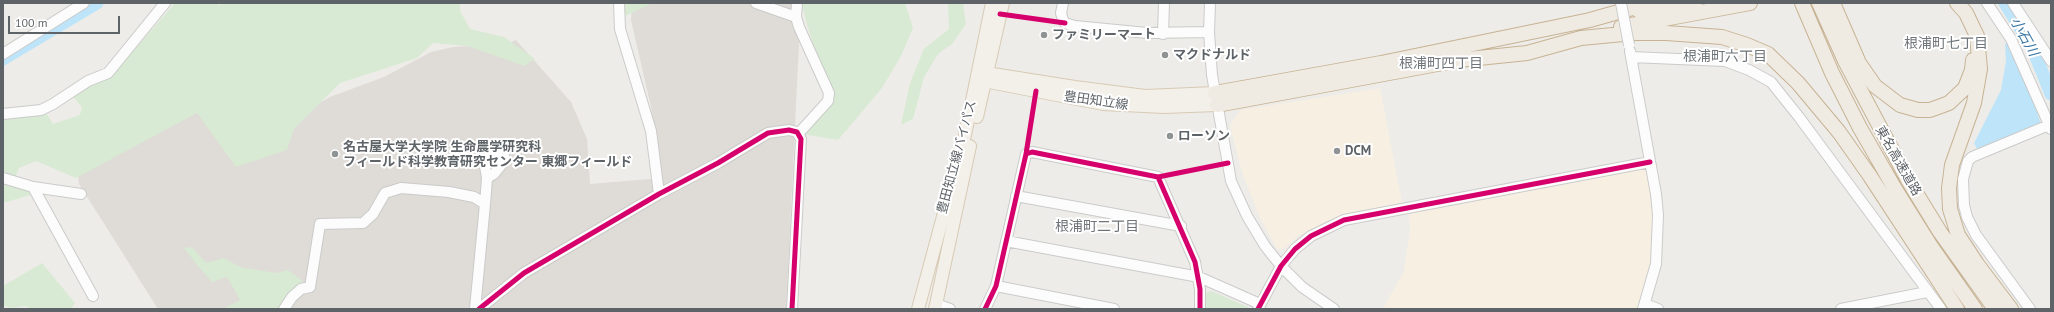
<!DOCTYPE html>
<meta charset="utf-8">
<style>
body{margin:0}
#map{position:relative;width:2054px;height:312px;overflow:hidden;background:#eeece8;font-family:"PT Sans",sans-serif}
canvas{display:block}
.frame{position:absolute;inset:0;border:4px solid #5e6367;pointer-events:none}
.scale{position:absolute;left:8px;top:16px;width:112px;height:18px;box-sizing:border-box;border:2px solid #5e6367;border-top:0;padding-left:5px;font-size:12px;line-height:14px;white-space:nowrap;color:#5e6367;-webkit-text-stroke:3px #fff;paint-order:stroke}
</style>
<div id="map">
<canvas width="2054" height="312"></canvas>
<div class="frame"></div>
<div class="scale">100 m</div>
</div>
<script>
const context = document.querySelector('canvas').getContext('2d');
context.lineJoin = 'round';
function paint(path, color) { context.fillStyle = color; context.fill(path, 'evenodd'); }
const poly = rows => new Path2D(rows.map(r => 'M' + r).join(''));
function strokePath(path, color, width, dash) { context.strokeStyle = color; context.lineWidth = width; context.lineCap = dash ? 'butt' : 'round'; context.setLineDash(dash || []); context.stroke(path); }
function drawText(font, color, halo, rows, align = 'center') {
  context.font = font + ' "PT Sans","Noto Sans JP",sans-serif'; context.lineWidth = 4; context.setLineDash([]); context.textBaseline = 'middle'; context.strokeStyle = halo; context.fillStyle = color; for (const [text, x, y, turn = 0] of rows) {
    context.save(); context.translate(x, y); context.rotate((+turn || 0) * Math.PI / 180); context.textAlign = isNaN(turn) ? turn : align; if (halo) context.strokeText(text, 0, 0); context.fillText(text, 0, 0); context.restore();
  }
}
const commercial = poly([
 [1380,88,1402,203,1341,216,1298,236,1284,249,1277,249,1259,216,1242,172,1230,125,1241,110],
 [1647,168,1654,230,1652,261,1638,309,1383,309,1404,271,1410,231,1409,213]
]);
const education = poly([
 [632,3,801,3,786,309,158,309,79,184,77,164,184,104,205,119,309,109,330,97,384,77,431,52,453,47,507,44,516,40,571,102,587,139,590,184,662,178,651,107,631,20]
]);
const green = poly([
 [175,3,217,3,219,6,222,3,460,3,460,11,470,29,504,37,535,59,524,66,468,46,433,43,417,58,340,83,294,129,287,150,236,167,197,113,76,178,36,161,19,168,13,183,30,188,30,195,3,203,3,118,46,113,53,124,80,115,82,107,72,96,90,84,114,73],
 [624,3,653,3,625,16],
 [802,3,905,3,913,28,901,56,882,88,838,140,802,134,831,103,806,21],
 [948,3,963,3,966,24,952,44,938,54,924,77,913,119,901,125,910,83,924,49,949,29],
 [192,247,206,263,224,258,240,267,276,273,288,270,303,281,287,294,280,307,273,309,223,309,240,300,227,277,212,282,197,265,184,248],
 [42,263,75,303,71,309,30,309,26,306,10,308,3,305,3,286],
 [1211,291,1248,307,1249,309,1206,309,1206,293]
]);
const water = poly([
 [2008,43,2025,78,2041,124,1977,149,1974,143,2001,90,2006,61,2005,44]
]);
const river = poly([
 [2005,3,2032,47,2051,94],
 [3,59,97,3]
]);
const minor = poly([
 [619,3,620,29,651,131,659,194],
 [756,3,796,17],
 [797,3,796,17,799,27,829,93,828,101,798,134],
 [1063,3,1061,13,1063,20,1065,23,1075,26,1147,33,1209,32],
 [1210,3,1209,32,1212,75,1231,181,1247,216,1265,246,1281,266,1302,287,1334,309],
 [1987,3,2011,39,2051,129],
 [2013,3,2051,61],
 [1163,34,1164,3],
 [1630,51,1656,194,1658,215,1656,264,1643,309],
 [3,54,84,3],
 [1631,57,1725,61,1749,70,1771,82,1799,117,1941,309],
 [3,114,41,110,53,104,88,81,108,73,165,3],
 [3,178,33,187,81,194],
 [33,187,93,296],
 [1016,196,1181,226],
 [1006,241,1199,277,1260,304],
 [996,286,1114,309],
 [936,304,950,309],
 [1645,304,1658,309],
 [284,309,292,297,301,289,310,287,320,224,363,223,373,214,385,193,401,188,449,192,474,197,485,204],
 [475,309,485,204,487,178,485,166,489,155,494,151,499,151,504,156,502,164,494,174,487,178],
 [479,309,524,273,659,194,718,163,768,133,789,130,797,132,801,139,792,309],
 [985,309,996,286,1026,154,1032,152,1158,177,1195,262,1200,289,1200,309],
 [1258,309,1281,266,1295,249,1311,236,1344,220,1650,162],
 [1841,309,1927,292],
 [2030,309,1976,235,1967,217,1964,205,1963,179,1968,161,1972,157,2049,125]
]);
const major = poly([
 [980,72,1075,87,1145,96,1215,93],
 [979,80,1103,104,1164,107,1217,105],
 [977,117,1003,3],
 [918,309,965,135,992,3],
 [935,309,970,146]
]);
const highway = poly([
 [1802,3,1832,73,1860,128,1895,189,1930,245,1975,309],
 [1819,3,1845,61,1908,180,1940,232,1995,309],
 [1833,3,1859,63,1875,86,1900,105,1918,110,1930,110,1949,103,1965,88,1972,70,1973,60],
 [1957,3,1966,13,1977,36,1980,69,1974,103,1952,165,1949,188,1950,209,1958,235,1977,264,2011,309],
 [1639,11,1695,3],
 [1621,27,1750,3],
 [1215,93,1381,63,1590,20,1650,3],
 [1217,105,1459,60,1527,53,1581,38,1634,33,1666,33,1722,37,1747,45,1768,54,1798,83,1839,132,1870,176,1957,309]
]);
const minorBridge = poly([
 [1621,3,1629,45]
]);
const cycleway = poly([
 [1000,14,1065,23],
 [1026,154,1036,91],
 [1158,177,1228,163],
 [479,309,524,273,659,194,718,163,768,133,789,130,797,132,801,139,792,309],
 [985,309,996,286,1026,154,1032,152,1158,177,1195,262,1200,289,1200,309],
 [1258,309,1281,266,1295,249,1311,236,1344,220,1650,162]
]);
const markers = [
 [1044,35,4,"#909394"],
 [1165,55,4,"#909394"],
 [1170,136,4,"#909394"],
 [1337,151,4,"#909394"],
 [335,154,4,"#909394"]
];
const poiNames = [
 ["ファミリーマート",1052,35],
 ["マクドナルド",1173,55],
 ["ローソン",1178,136],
 ["名古屋大学大学院 生命農学研究科",343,147],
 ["フィールド科学教育研究センター 東郷フィールド",343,162],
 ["DCM",1345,151]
];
const streetNames = [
 ["豊田知立線",1096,101,8],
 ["豊田知立線バイパス",957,157,-75],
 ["東名高速道路",1898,161,60]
];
const waterNames = [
 ["小石川",2024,37,61]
];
const neighbourhoodNames = [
 ["根浦町七丁目",1946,44],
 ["根浦町六丁目",1725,57],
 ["根浦町四丁目",1441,64],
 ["根浦町二丁目",1097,227]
];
paint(commercial, '#f7f0e2');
paint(education, '#dfdbd6');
paint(green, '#d8ead3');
paint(water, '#bde4f8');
strokePath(river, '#bde4f8', 13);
strokePath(minor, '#cacbca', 12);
strokePath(major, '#d7cab5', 14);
strokePath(highway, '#c7b394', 16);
strokePath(minor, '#fcfcfc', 10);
strokePath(major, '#f3f0e9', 12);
strokePath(highway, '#f0ebe2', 14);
strokePath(minorBridge, '#cacbca', 12, []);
strokePath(minorBridge, '#fcfcfc', 10);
strokePath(cycleway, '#d6006c', 5);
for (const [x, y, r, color] of markers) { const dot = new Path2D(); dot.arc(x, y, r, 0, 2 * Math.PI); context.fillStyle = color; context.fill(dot); strokePath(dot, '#fff', 1.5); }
drawText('bold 13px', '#5e6367', '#fff', poiNames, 'left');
drawText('13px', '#5e6367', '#fff', streetNames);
drawText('italic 14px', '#3a77a4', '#fff', waterNames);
drawText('14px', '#6f7579', '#fff', neighbourhoodNames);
</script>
